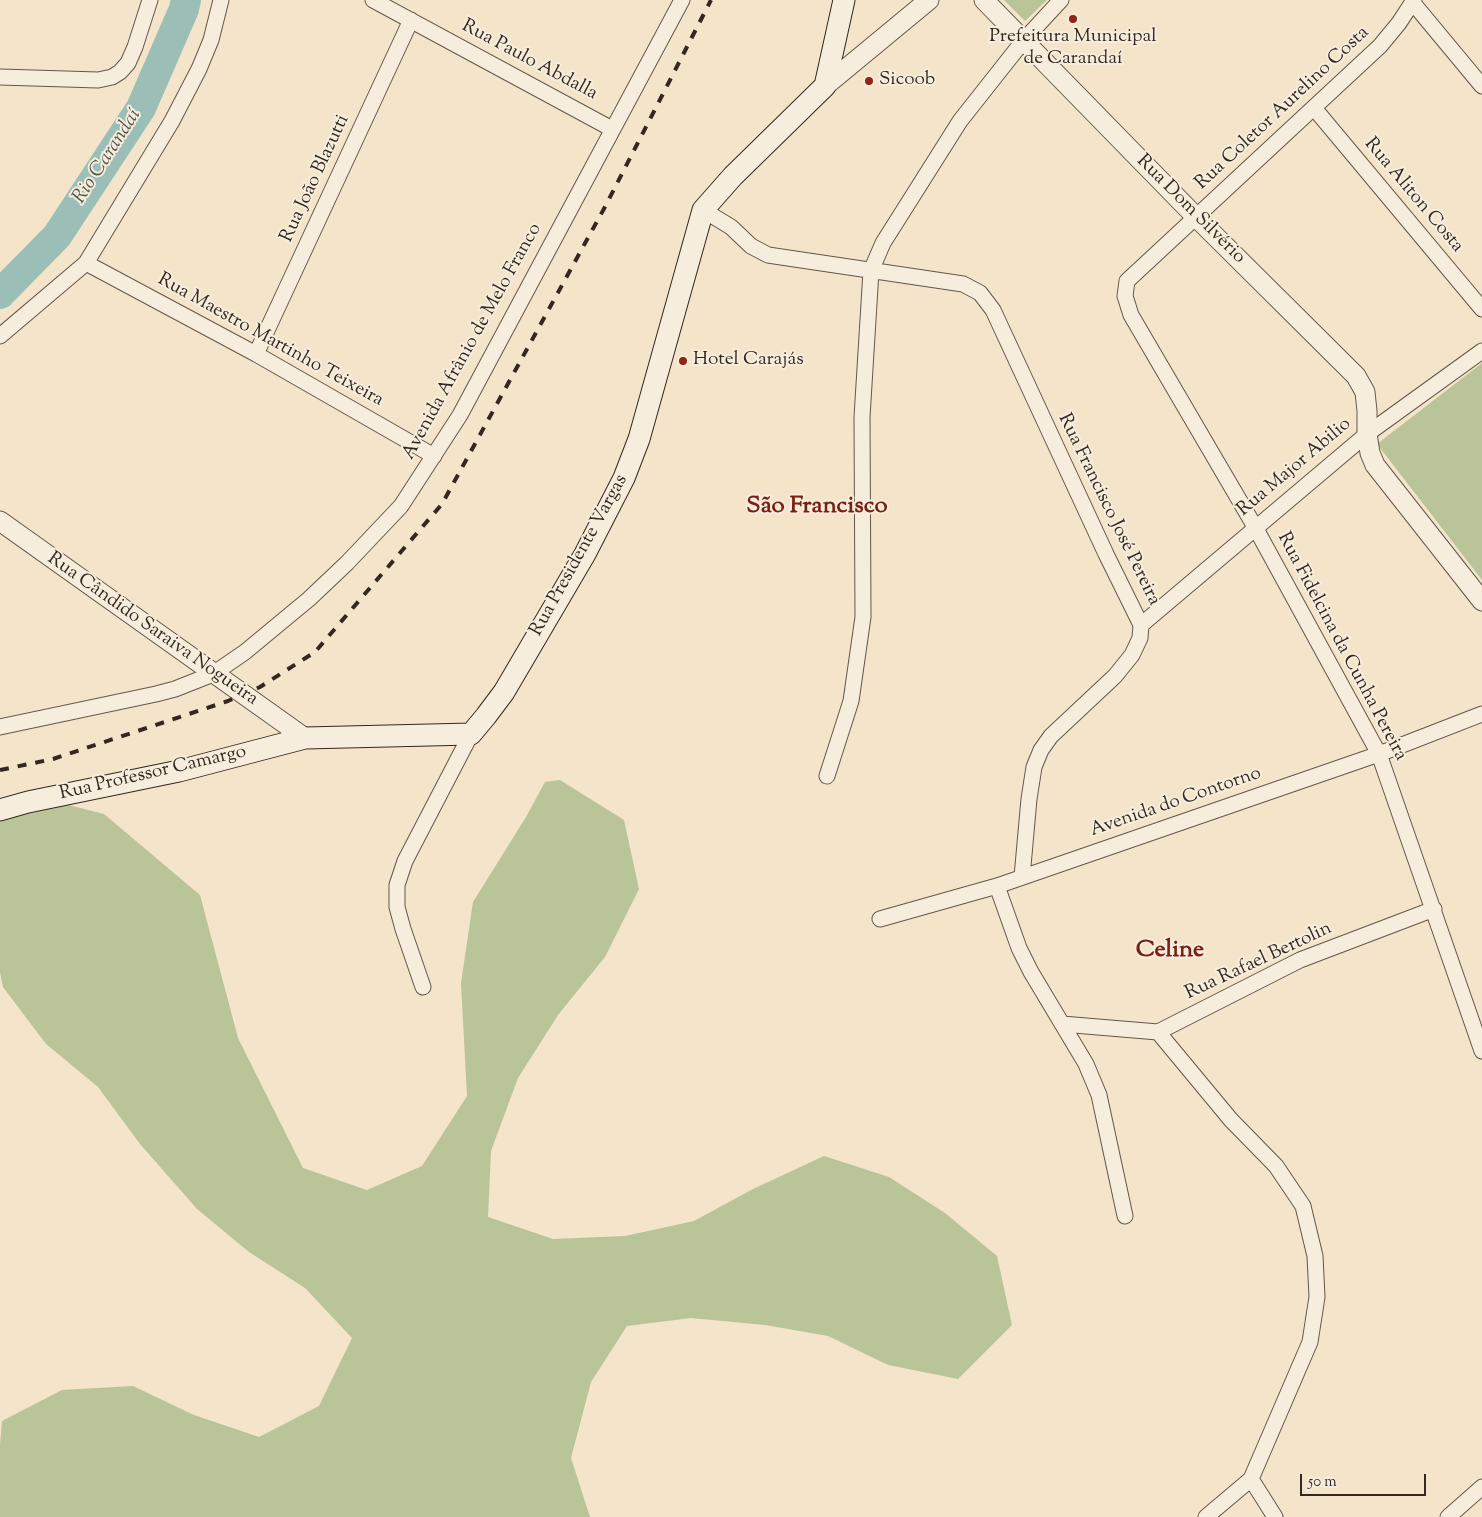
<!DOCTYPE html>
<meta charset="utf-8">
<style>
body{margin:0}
#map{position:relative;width:1482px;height:1517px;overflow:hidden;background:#f3e4ca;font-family:"Sorts Mill Goudy",serif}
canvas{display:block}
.scale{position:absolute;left:1300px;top:1474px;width:126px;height:22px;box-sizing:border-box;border:2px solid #33281f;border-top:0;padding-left:6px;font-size:15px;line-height:18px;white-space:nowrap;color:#33281f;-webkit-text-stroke:4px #f7eddd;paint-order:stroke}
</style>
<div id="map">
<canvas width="1482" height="1517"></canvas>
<div class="scale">50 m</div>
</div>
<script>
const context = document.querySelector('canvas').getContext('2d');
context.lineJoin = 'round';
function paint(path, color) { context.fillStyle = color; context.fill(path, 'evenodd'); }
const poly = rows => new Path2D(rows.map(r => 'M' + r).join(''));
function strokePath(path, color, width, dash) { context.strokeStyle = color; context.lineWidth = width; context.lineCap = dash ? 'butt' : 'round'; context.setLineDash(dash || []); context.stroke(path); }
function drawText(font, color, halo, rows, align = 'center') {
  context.font = font + ' "Sorts Mill Goudy",serif'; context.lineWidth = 4; context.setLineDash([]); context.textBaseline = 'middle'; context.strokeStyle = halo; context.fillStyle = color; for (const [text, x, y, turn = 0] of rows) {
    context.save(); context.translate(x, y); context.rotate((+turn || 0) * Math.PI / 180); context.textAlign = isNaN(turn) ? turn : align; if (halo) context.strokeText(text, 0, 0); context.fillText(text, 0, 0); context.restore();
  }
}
const green = poly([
 [1004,0,1047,0,1025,21],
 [1482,363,1482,580,1377,444],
 [560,780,624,820,639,889,605,957,558,1015,518,1078,491,1151,488,1217,553,1239,625,1236,694,1221,753,1189,824,1156,889,1177,945,1213,997,1256,1012,1325,958,1379,888,1365,828,1336,765,1325,691,1318,627,1326,591,1382,571,1458,590,1517,0,1517,0,1444,2,1421,62,1390,133,1386,194,1415,259,1437,319,1406,352,1338,305,1288,249,1252,197,1209,140,1144,98,1087,46,1044,3,987,0,972,0,813,53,801,104,814,200,895,238,1038,303,1168,367,1190,422,1166,467,1096,461,983,473,902,526,817,545,782]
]);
const river = poly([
 [0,294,57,236,141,108,184,9,186,0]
]);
const minor = poly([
 [373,0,612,129],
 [1414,0,1399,23,1380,46,1127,281,1125,296,1131,315,1255,527,1379,754,1482,1051],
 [1413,3,1482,86],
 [0,77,98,80,112,77,120,72,128,63,135,47,150,0],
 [1314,108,1482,309],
 [703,210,731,227,751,246,768,255,963,284,980,293,993,310,1106,554,1141,625,1140,638,1132,655,1115,676,1051,736,1041,750,1034,767,1029,799,1022,877],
 [86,263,256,354,434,456],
 [0,336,86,263,172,121,199,69,211,40,221,0],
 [256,354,411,20],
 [1141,625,1367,434,1482,351],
 [0,727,156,694,175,689,213,674,245,652,309,599,347,563,401,506,460,415,682,0],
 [827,776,851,701,863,617,862,417,871,271,883,243,960,121,1024,40,1061,0],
 [997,886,1019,948,1031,972,1086,1064,1099,1095,1125,1216],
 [880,919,997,886,1379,754,1482,714],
 [423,987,403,929,397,907,397,885,405,861,471,734],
 [1062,1024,1158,1032,1231,1120,1276,1166,1303,1206,1315,1256,1317,1297,1310,1342,1251,1479,1206,1517],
 [1158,1032,1300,960,1434,909],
 [1251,1479,1275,1517],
 [1448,1517,1482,1487]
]);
const tertiary = poly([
 [984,0,1197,218,1356,376,1365,392,1367,411,1367,434,1370,453,1375,465,1482,601],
 [825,86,929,0],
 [0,521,305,738]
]);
const secondary = poly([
 [0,810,28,802,179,771,305,738,471,734,486,716,504,692,585,554,624,478,639,439,703,210,733,176,825,86,844,0]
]);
const rail = poly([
 [0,770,53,759,228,701,260,687,315,652,442,504,606,205,711,0]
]);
const markers = [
 [1073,19,5,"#8f2418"],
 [869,81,5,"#8f2418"],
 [683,361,5,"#8f2418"]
];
const poiNames = [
 ["Prefeitura Municipal",1073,38,"center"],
 ["de Carandaí",1073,60,"center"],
 ["Sicoob",879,81],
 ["Hotel Carajás",693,361]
];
const streetNames = [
 ["Rua Paulo Abdalla",529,61,28],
 ["Rua Coletor Aurelino Costa",1283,109,-43],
 ["Rua João Blazutti",316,179,-65],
 ["Rua Aliton Costa",1413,196,50],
 ["Rua Dom Silvério",1190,210,45],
 ["Rua Maestro Martinho Teixeira",270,341,29],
 ["Avenida Afrânio de Melo Franco",473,342,-61],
 ["Rua Major Abilio",1295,468,-40],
 ["Rua Francisco José Pereira",1108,510,64],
 ["Rua Presidente Vargas",580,556,-61],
 ["Rua Cândido Saraiva Nogueira",152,630,35],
 ["Rua Fidelcina da Cunha Pereira",1341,647,62],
 ["Rua Professor Camargo",153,774,-13],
 ["Avenida do Contorno",1176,803,-19],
 ["Rua Rafael Bertolin",1259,962,-25]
];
const waterNames = [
 ["Rio Carandaí",108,157,-57]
];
const districtNames = [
 ["São Francisco",817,508],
 ["Celine",1170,952]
];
paint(green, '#b9c598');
strokePath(river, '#9bbfb6', 30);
strokePath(minor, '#63574a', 17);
strokePath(tertiary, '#63574a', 21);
strokePath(secondary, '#33281f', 23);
strokePath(minor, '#f7eddd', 15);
strokePath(tertiary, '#f7eddd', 19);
strokePath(secondary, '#f7eddd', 21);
strokePath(rail, '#33281f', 4, [9, 9]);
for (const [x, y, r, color] of markers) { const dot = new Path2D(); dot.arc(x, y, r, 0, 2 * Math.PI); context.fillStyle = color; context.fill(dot); strokePath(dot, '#f7eddd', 2); }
drawText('19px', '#33281f', '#f7eddd', poiNames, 'left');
drawText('19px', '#33281f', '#f7eddd', streetNames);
drawText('italic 20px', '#52554c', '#f7eddd', waterNames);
drawText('bold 24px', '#7a1f14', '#f7eddd', districtNames);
</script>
